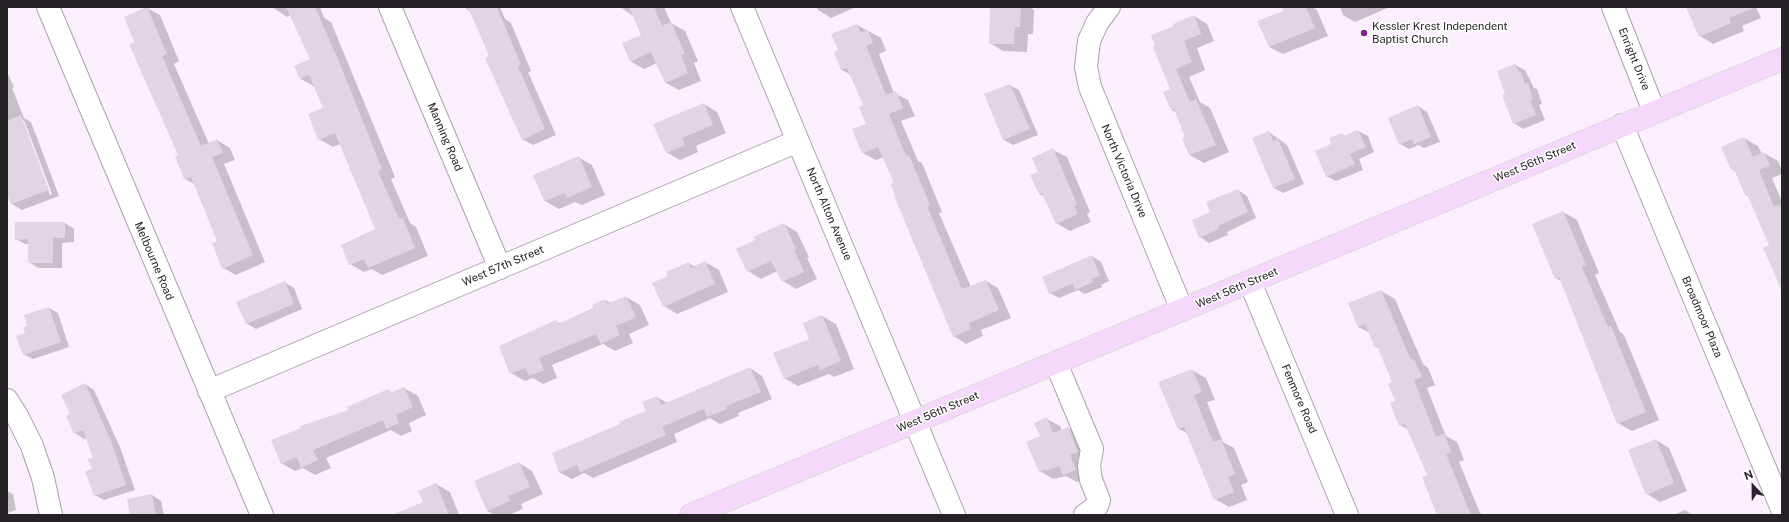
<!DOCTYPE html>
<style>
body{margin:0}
#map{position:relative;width:1789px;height:522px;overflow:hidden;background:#fbeffd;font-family:"Public Sans",sans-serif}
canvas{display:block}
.frame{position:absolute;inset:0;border:8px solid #272227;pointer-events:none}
.north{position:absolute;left:1733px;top:466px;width:40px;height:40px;-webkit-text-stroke:3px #fff;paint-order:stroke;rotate:338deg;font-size:11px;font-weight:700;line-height:16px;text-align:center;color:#272227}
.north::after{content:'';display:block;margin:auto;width:14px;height:18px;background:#272227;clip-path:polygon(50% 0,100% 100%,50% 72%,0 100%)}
</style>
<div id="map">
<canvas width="1789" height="522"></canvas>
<div class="frame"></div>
<div class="north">N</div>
</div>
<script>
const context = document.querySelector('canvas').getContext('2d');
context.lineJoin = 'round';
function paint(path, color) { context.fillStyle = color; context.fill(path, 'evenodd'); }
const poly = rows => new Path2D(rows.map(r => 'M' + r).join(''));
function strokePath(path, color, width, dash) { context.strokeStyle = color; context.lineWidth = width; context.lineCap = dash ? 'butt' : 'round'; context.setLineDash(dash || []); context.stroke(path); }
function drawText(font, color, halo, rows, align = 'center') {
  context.font = font + ' "Public Sans",sans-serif'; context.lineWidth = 3; context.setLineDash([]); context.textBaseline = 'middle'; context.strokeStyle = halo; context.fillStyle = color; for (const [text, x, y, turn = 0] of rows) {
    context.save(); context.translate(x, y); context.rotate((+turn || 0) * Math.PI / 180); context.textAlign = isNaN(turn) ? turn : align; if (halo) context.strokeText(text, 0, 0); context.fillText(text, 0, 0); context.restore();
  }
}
const shadow = poly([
 [272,7,320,7,324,18,331,22,395,177,391,179,410,223,416,227,428,256,382,275,372,269,364,272,350,264,376,230,340,144,333,147,319,139,324,108,315,87,301,79,296,67,311,60,291,15,287,17],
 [464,7,500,7,505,19,511,23,531,71,528,72,556,135,533,145,522,139,486,59,490,57,471,12],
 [620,7,664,7,671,23,685,31,698,61,694,63,701,81,679,90,666,83,657,63,644,69,630,61,643,35,635,17],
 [816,7,856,7,831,18,818,10],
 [991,7,1029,7,1034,10,1033,34,1028,34,1027,52,1003,51,990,43],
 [1292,7,1312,7,1317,10,1328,36,1283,54,1269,47],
 [1340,7,1390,7,1355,22,1343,15],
 [1696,7,1756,7,1761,18,1742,26,1744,31,1713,44,1700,36],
 [147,8,160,15,179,61,174,64,209,144,217,140,230,148,235,160,224,164,265,262,236,275,223,268,219,241,196,185,185,179,176,157,179,156,136,43],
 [1194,16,1207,24,1214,41,1197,48,1205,70,1189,77,1200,102,1210,108,1229,152,1204,163,1190,155,1183,139,1187,137,1177,113,1172,110,1164,92,1171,89,1175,27],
 [857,25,881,38,886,51,879,54,894,93,908,100,915,116,901,121,918,161,922,163,942,212,939,213,971,287,986,281,998,288,1011,318,981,330,983,336,966,344,954,336,884,157,876,160,863,153,867,124,864,106,851,75,842,70,835,52,839,51],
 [1515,65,1525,70,1534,88,1537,89,1542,104,1539,105,1545,120,1523,129,1514,123,1506,94],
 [7,72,14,87,12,88,24,118,31,122,59,196,22,210,12,204,7,192],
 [21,120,24,120,52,194,50,195],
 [1010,85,1019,90,1038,135,1013,145,1004,140,985,95],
 [704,104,717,112,726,133,696,146,698,152,680,160,666,152],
 [1418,106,1427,112,1440,142,1424,148,1419,145,1409,149,1400,144],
 [1358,131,1368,136,1374,152,1359,159,1363,170,1336,181,1326,176,1341,134,1345,136],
 [1269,132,1287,145,1304,184,1283,193,1274,188],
 [1744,138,1758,146,1762,154,1764,153,1778,161,1782,171,1782,174,1772,178,1782,202,1782,275,1750,197,1746,195,1736,172,1732,169,1722,147],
 [1053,150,1067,157,1090,212,1087,214,1091,222,1070,231,1056,223,1045,197,1039,194,1039,173],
 [578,157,592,165,605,195,582,205,575,202,559,209,545,201,534,176],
 [1238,190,1247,196,1256,218,1227,232,1228,235,1209,243,1200,237,1211,213],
 [1563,212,1577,220,1599,273,1595,275,1620,332,1624,335,1659,420,1632,431,1618,423,1562,282,1556,278],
 [65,223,74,229,74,242,62,243,62,268,38,268,29,262,29,244,25,244,16,239],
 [784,224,797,232,809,257,807,258,817,279,796,289,783,281,777,271,761,279,748,271,756,241],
 [1092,256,1101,262,1109,281,1101,285,1102,287,1085,294,1078,290,1059,298,1050,293],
 [705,262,719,270,728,292,677,314,664,306,669,276,689,263,695,267],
 [284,282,294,288,302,309,256,329,246,323],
 [1381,291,1395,299,1423,364,1428,368,1435,385,1427,388,1446,436,1457,442,1464,460,1459,462,1480,513,1484,515,1439,515,1428,476,1409,430,1400,425,1393,383,1380,349,1376,347,1370,333,1358,327,1349,304],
 [626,297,640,305,649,325,629,334,633,343,615,351,603,344,552,365,557,378,543,384,533,378,525,381,511,373,556,321,561,324,595,309,605,300,611,303],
 [49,308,58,313,69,347,33,359,23,354,26,334,29,327],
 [822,316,836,324,854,369,834,377,829,374,798,386,784,378,810,340],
 [750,368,762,376,772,399,738,413,739,416,720,424,710,418,674,434,677,442,593,478,584,473,572,479,559,472,621,424,647,411,657,397,667,403],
 [1192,370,1206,378,1215,400,1207,402,1223,442,1234,448,1248,482,1241,485,1247,500,1229,507,1215,499,1188,434,1178,428,1160,383],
 [85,384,94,390,120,447,135,490,104,500,95,495,93,470,94,458,86,438,84,439,75,433],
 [404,388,418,396,426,415,409,423,412,431,401,436,391,430,326,458,331,468,315,475,303,468,295,471,281,463,388,390,392,393],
 [1047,419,1060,426,1062,431,1068,428,1081,436,1089,477,1077,482,1066,476,1053,479,1040,471,1041,437],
 [1656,440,1669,448,1687,491,1660,502,1647,494],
 [519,463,532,471,543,494,521,504,523,509,509,515,495,515,487,511],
 [436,484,450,492,459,515,400,515,424,502],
 [7,491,13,494,16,510,8,513,8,515,7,515],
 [152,495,161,501,164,515,131,515],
 [1685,510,1693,515,1673,515]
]);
const building = poly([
 [147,7,167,54,162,56,201,146,217,139,223,153,212,157,253,255,222,269,212,243,217,241,191,177,184,179,175,156,178,155,129,44,134,42,124,17],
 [286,7,315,7,339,62,382,169,378,171,399,219,403,218,415,248,368,268,364,259,349,265,341,245,375,229,335,133,318,140,308,114,323,108,309,75,300,79,294,66,310,59],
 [468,7,497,7,521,65,518,66,545,129,522,140,485,58,489,56],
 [629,7,654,7,662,26,671,22,685,54,681,55,688,73,665,83,651,52,630,62,622,43,641,35],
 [990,7,1021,7,1020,27,1015,27,1014,44,989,44],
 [1281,7,1306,7,1315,28,1269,47,1257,21,1283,11],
 [1686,7,1756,7,1729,18,1731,23,1699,37],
 [1194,15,1201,34,1184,41,1192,62,1176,69,1190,102,1196,99,1216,145,1189,155,1182,138,1185,137,1174,109,1171,110,1163,92,1170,89,1153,47,1155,46,1151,35,1174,26,1173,24],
 [857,24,861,33,868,30,873,43,866,46,886,95,896,91,903,108,889,114,906,156,909,155,930,205,927,206,962,289,986,280,999,310,969,323,971,329,953,337,895,198,896,198,891,184,894,183,878,147,862,154,852,129,866,124,859,107,863,105,847,68,841,70,834,52,838,50,831,34],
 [1515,64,1519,72,1520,71,1525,84,1528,83,1533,99,1530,100,1536,115,1513,124,1502,95,1505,94,1497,71],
 [1010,84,1030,129,1003,140,984,94],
 [704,103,713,125,682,138,685,145,666,153,653,124],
 [1418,105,1431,137,1414,144,1412,139,1399,145,1388,118],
 [21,115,49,190,11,204,7,195,7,121],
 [1358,130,1366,147,1350,154,1355,164,1326,177,1315,151,1331,144,1329,138,1342,133,1343,136],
 [1269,131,1273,141,1278,139,1295,179,1273,188,1252,138],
 [1744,137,1753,157,1764,152,1770,166,1759,170,1774,207,1782,204,1782,291,1763,248,1769,245,1747,194,1745,195,1734,169,1731,170,1721,147],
 [1053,148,1077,204,1074,206,1078,214,1056,224,1042,193,1039,194,1030,175,1038,172,1032,158],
 [579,156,592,187,567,198,565,193,544,201,533,175],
 [1238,189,1248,212,1218,226,1219,229,1199,238,1192,220,1210,212,1206,202],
 [1563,211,1586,265,1582,267,1608,327,1611,326,1646,412,1617,424,1559,277,1555,279,1532,224],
 [15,222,65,222,65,238,53,238,53,263,28,263,28,239,15,240],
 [784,223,796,249,794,250,804,272,782,282,771,261,747,272,736,249,755,240,753,237],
 [1092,255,1100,276,1092,279,1093,282,1075,290,1073,283,1049,294,1042,277],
 [705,261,715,284,663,307,652,283,668,276,666,272,689,262,691,268],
 [285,281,294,304,246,324,236,302],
 [1381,290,1411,360,1414,359,1422,377,1414,380,1436,437,1444,433,1451,452,1446,454,1471,515,1437,515,1422,477,1427,475,1405,424,1399,426,1390,403,1395,401,1388,384,1392,382,1377,346,1375,348,1365,324,1358,327,1348,303],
 [626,296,636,317,616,326,620,335,601,344,596,334,539,358,544,370,529,376,525,368,510,374,499,346,556,320,558,324,593,308,592,305,605,299,607,304],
 [49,307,61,342,23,355,16,336,25,333,23,327,27,326,24,315],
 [822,315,841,361,820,370,818,365,784,379,773,353,809,339,803,323],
 [750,367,761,392,726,406,727,409,707,417,704,409,662,427,666,435,580,472,577,465,559,473,552,453,620,424,619,422,646,411,642,402,657,396,661,405],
 [1192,369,1202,392,1194,395,1213,442,1221,439,1235,474,1228,477,1234,492,1214,500,1184,427,1178,429,1158,382],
 [85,383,111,441,126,485,94,496,85,471,92,469,88,459,93,458,83,430,74,434,66,416,70,414,61,395],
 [404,387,413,407,396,415,399,423,386,429,383,420,313,450,318,460,301,468,297,457,281,464,271,440,301,428,300,426,348,410,347,407,388,389,390,393],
 [1047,417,1053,433,1068,427,1078,452,1070,455,1076,470,1063,475,1059,466,1045,471,1045,470,1039,472,1026,442,1040,436,1034,423],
 [1656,439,1674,483,1646,495,1628,450],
 [519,462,530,487,508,496,510,501,487,511,474,481],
 [436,483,449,515,392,515,423,502,418,491],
 [152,494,156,515,130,515,127,499]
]);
const minor = poly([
 [48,7,262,515],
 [390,7,500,268],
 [742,7,954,515],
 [1109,7,1097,23,1089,41,1086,67,1090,87,1182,310],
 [1613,7,1654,111],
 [1622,125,1782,509],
 [1250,282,1347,515],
 [1056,363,1092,449,1089,466,1091,480,1099,500,1097,506,1085,515],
 [209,391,798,141],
 [7,400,17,416,32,446,43,478,51,515]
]);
const major = poly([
 [691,515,1782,59]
]);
const markers = [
 [1364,33,4,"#80238f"]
];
const poiNames = [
 ["Kessler Krest Independent",1372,27],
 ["Baptist Church",1372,40]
];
const streetNames = [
 ["Enright Drive",1634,59,68],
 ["Manning Road",445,137,67],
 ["West 56th Street",1535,162,-23],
 ["North Victoria Drive",1124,171,67],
 ["North Alton Avenue",829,214,67],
 ["Melbourne Road",154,261,67],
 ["West 57th Street",503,266,-23],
 ["West 56th Street",1237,288,-23],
 ["Broadmoor Plaza",1702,317,67],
 ["Fenmore Road",1299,399,67],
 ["West 56th Street",938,412,-23]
];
paint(shadow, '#0003');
paint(building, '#e1d5e3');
strokePath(minor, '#aba0ad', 24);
strokePath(major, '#d8d7d8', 24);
strokePath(minor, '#fff', 22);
strokePath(major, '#f5d8fb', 22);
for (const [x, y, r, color] of markers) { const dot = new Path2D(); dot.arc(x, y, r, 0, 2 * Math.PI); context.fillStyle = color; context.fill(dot); strokePath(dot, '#fff', 1.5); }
drawText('11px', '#272227', '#fff', poiNames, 'left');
drawText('11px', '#272227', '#fff', streetNames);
</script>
